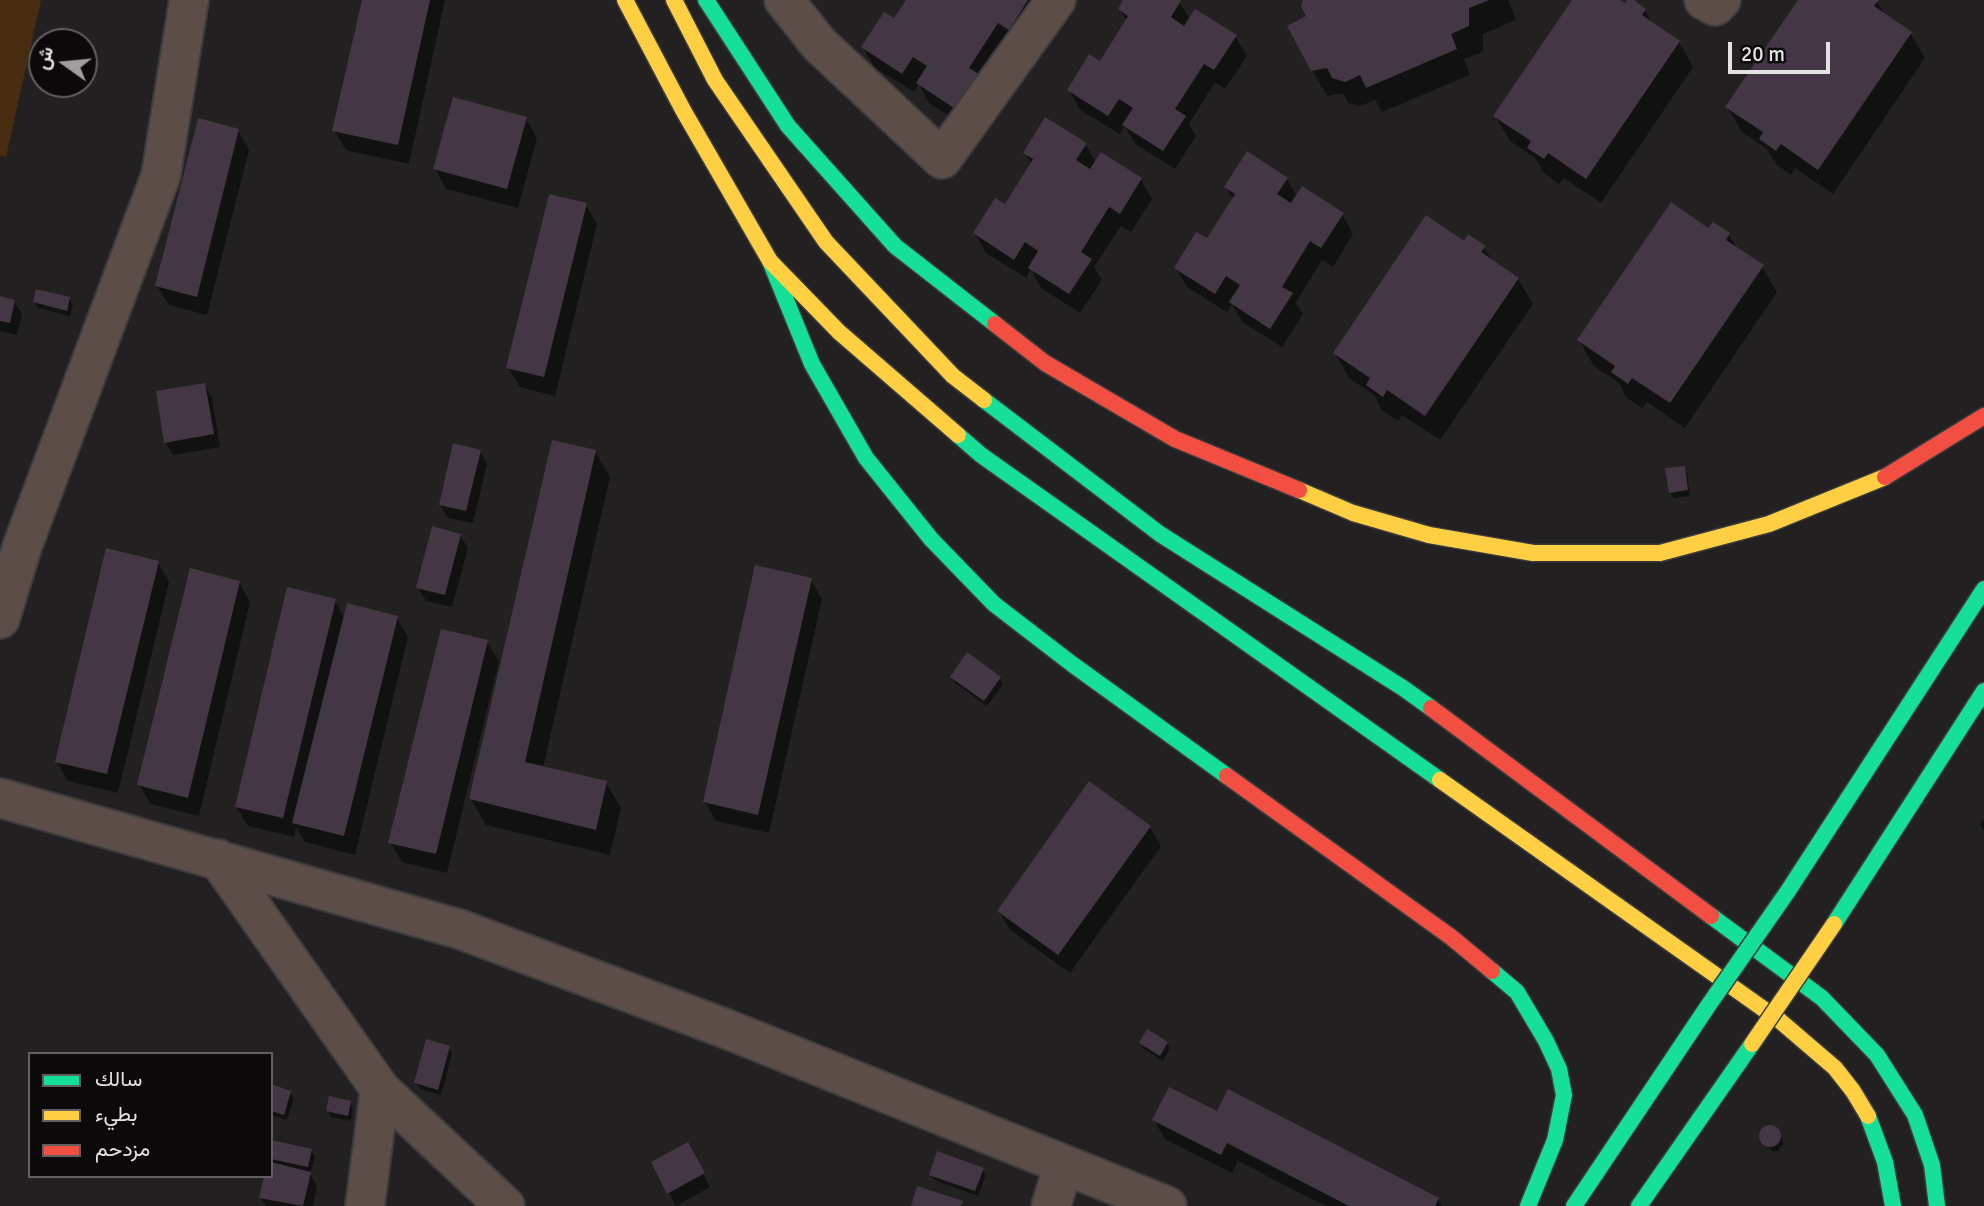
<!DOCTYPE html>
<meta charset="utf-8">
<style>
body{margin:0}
#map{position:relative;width:1984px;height:1206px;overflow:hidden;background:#232021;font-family:Signika,Vazirmatn,sans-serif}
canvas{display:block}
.legend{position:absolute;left:28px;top:1052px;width:245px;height:126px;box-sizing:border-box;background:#0b090a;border:2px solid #625f60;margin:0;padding:9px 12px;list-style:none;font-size:21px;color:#e4e1e2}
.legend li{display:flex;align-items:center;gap:14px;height:35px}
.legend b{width:35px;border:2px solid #625f60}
.north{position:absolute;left:28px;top:28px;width:70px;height:70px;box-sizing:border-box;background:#0b090a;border:2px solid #625f60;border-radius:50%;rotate:285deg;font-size:19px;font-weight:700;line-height:28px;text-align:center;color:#e4e1e2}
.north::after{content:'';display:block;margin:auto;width:24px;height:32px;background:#a09d9e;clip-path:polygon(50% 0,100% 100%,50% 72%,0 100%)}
.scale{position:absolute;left:1728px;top:42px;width:102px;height:32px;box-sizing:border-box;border:4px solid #e4e1e2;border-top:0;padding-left:9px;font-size:21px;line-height:24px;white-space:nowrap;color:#e4e1e2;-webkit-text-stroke:5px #0b090a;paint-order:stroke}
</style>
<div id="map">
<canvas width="1984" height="1206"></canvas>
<ul class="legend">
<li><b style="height:9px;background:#16e098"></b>سالك</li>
<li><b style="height:9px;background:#ffcf43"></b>بطيء</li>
<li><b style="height:9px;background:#f24e42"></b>مزدحم</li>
</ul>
<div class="north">ش</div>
<div class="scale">20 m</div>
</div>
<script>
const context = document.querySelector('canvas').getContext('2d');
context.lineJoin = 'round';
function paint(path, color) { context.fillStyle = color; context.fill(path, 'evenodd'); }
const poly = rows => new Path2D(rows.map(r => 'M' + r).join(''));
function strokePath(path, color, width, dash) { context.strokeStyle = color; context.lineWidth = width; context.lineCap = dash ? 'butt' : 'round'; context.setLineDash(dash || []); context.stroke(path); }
const green = poly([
 [0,0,41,0,6,157,0,156]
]);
const shadow = poly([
 [363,0,445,0,409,164,346,150,334,130],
 [908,0,1032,0,968,128,929,103,919,84,914,92,874,67,863,47,895,21],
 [1126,0,1178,0,1190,19,1235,36,1247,56,1225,89,1215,82,1189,124,1196,136,1175,169,1135,144,1125,126,1120,134,1080,110,1069,90,1100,64,1127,21,1120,9],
 [1304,0,1508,0,1516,20,1483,34,1483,52,1464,59,1470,75,1382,112,1375,100,1360,106,1348,103,1343,93,1327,96,1312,70,1309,16],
 [1574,0,1617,0,1625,5,1631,0,1645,10,1653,25,1679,42,1693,67,1601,203,1564,178,1559,184,1544,173,1535,158,1510,141,1495,116],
 [1800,0,1876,0,1886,16,1910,33,1925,58,1833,194,1795,168,1791,175,1776,164,1767,149,1742,132,1727,107],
 [526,119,537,138,518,208,446,189,435,169],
 [238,130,249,150,207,315,169,305,157,286],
 [1086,145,1096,163,1101,155,1141,180,1152,199,1131,232,1121,226,1094,267,1102,280,1080,313,1041,288,1031,269,1026,278,986,253,975,233,1006,207,1032,165,1025,153],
 [1287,179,1297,197,1342,214,1353,234,1333,267,1322,260,1296,302,1303,314,1282,347,1242,322,1232,304,1227,312,1187,287,1176,268,1207,241,1233,199,1226,187],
 [585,204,597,224,555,396,520,387,508,368],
 [1709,230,1729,235,1737,249,1762,267,1777,292,1685,428,1647,402,1643,408,1627,398,1619,383,1594,366,1579,340],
 [1464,243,1484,247,1493,262,1518,279,1533,304,1440,440,1402,415,1398,421,1382,410,1374,395,1349,378,1335,353],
 [0,298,14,301,22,314,17,335,0,331],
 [69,299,73,305,70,316,38,308,34,302],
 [204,385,212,398,220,447,173,455,166,443],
 [480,451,487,464,473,523,448,518,440,505],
 [595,452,610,477,543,768,606,783,621,808,610,855,486,825,471,799],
 [1684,467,1687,473,1690,496,1674,498,1670,492],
 [460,535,468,548,452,607,426,601,418,588],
 [158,562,169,582,118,793,68,781,56,761],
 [810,579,822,599,769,833,716,821,705,802],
 [239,582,250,602,199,816,151,804,139,785],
 [335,601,345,619,397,618,408,637,355,855,305,842,296,827,294,837,248,826,236,806],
 [487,642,499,661,447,873,402,862,390,842],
 [952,677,1000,678,1003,684,987,706,955,683],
 [1984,819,1984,831,1980,824],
 [1150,827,1161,846,1070,973,1010,930,999,911],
 [1141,1043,1167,1043,1170,1049,1163,1061,1144,1049],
 [449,1048,452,1054,441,1095,420,1089,416,1083],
 [271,1088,290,1093,294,1099,287,1120,271,1115],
 [350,1103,353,1109,351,1121,331,1117,328,1111],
 [1217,1113,1438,1199,1442,1206,1325,1206,1238,1161,1232,1173,1165,1139,1154,1120],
 [1767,1127,1773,1127,1782,1138,1783,1144,1778,1151,1773,1152,1762,1140,1761,1134],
 [687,1144,710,1187,676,1206,669,1193],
 [271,1145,311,1150,315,1156,310,1174,317,1186,313,1206,266,1206,261,1198,271,1176],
 [982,1169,986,1175,978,1196,934,1180,930,1174]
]);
const building = poly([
 [362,0,430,0,398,145,332,131],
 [906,0,1028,0,1009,30,998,23,969,68,979,74,957,110,916,83,927,66,913,57,902,74,861,47,884,12,894,18],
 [1123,0,1181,0,1171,17,1184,26,1195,9,1237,35,1214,70,1204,64,1175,109,1186,116,1163,151,1122,125,1133,108,1119,99,1108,116,1067,90,1089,54,1100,61,1128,16,1118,9],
 [1303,0,1489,0,1469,8,1469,26,1451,34,1457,49,1366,88,1360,75,1345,82,1332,78,1327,68,1311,71,1287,26,1306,16,1301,6],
 [1572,0,1620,0,1625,3,1627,0,1634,0,1646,9,1642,15,1680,41,1586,179,1548,153,1544,159,1527,148,1531,141,1493,116],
 [1798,0,1879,0,1874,6,1912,32,1818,170,1781,144,1776,151,1759,139,1763,132,1725,107],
 [453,97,527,117,507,189,433,169],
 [1045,117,1087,143,1076,160,1090,169,1101,152,1142,178,1120,214,1109,207,1081,252,1092,259,1069,294,1028,268,1038,251,1025,242,1014,260,973,233,995,198,1005,204,1033,159,1023,153],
 [198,118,239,129,197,297,155,286],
 [1247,151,1288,178,1277,194,1291,203,1302,186,1344,213,1321,248,1310,241,1282,287,1293,293,1270,329,1229,302,1240,285,1226,276,1215,294,1174,268,1196,232,1207,238,1235,194,1224,187],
 [549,194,587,203,544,377,506,368],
 [1671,202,1708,228,1713,222,1730,233,1726,240,1764,265,1670,403,1632,378,1628,384,1611,372,1615,366,1577,340],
 [1426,215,1464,241,1468,234,1486,246,1481,252,1519,278,1425,416,1387,390,1383,397,1366,385,1370,378,1333,353],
 [36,289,70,297,67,311,33,302],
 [0,296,15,300,10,323,0,321],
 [205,383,214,434,164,443,156,391],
 [552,440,596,450,525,762,607,781,596,830,469,799],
 [453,443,481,450,466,511,439,505],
 [1685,466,1688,490,1669,493,1665,468],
 [432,526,461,534,445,595,416,588],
 [106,548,159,561,107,774,55,762],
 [755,565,812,578,758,815,703,802],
 [190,568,240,581,188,798,137,785],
 [287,587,336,599,283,818,235,807],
 [347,603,398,616,344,836,292,823],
 [441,629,488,640,436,854,388,843],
 [967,652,1001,677,984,701,950,677],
 [1089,781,1151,826,1058,955,997,911],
 [1147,1029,1168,1042,1160,1056,1139,1043],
 [426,1039,450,1046,438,1090,414,1083],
 [271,1084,291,1091,284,1115,271,1111],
 [1169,1087,1217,1111,1228,1089,1439,1198,1435,1206,1349,1206,1227,1143,1221,1155,1152,1120],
 [329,1096,351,1101,348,1116,326,1111],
 '1759 1136a11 11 0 1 1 22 0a11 11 0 1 1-22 0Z',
 [271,1140,312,1149,308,1167,271,1159],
 [688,1142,705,1173,667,1194,651,1162],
 [937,1151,984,1168,975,1191,929,1175],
 [271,1162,311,1172,303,1206,259,1198,264,1176,271,1176],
 [917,1186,963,1201,961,1206,911,1206]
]);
const street = poly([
 [784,0,819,44,942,159,1056,0],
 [1704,0,1715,6,1721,0],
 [0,619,22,547,161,175,189,0],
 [0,798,459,929,724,1028,1167,1206],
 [218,859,380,1089,365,1206],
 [380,1089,505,1206],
 [1051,1206,1064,1165]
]);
const fast = poly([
 [706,0,788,126,895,246,995,324],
 [770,261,812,364,866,458,931,539,994,604,1072,664,1227,776],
 [984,400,1160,534,1403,688,1431,708],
 [958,435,981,455,1440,780],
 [1788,891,1984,589],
 [1711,916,1822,998,1877,1055,1915,1115,1932,1165,1937,1206],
 [1834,924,1984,691],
 [1492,971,1517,992,1546,1041,1559,1069,1564,1095,1555,1140,1528,1206],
 [1868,1116,1885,1162,1893,1206],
 [1574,1206,1708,1006],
 [1639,1206,1752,1044]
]);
const slow = poly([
 [625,0,683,110,770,261,839,332,958,435],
 [674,0,715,80,826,242,953,376,984,400],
 [1299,490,1353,513,1429,535,1533,553,1660,553,1769,524,1885,477],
 [1440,780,1779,1020,1835,1068,1853,1091,1868,1116]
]);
const jam = poly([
 [995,324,1045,363,1175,439,1299,490],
 [1885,477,1984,416],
 [1431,708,1711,916],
 [1227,776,1451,937,1492,971]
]);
const fastBridge = poly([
 [1708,1006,1788,891]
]);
const slowBridge = poly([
 [1752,1044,1834,924]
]);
paint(green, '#482c0f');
paint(shadow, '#0007');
paint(building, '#433743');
strokePath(street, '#3d3c3c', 42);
strokePath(fast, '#3d3c3c', 19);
strokePath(slow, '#3d3c3c', 19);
strokePath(jam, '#3d3c3c', 19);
strokePath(street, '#5d4d49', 38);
strokePath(fast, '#16e098', 16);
strokePath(slow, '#ffcf43', 16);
strokePath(jam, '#f24e42', 16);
strokePath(fastBridge, '#3d3c3c', 19, []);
strokePath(slowBridge, '#3d3c3c', 19, []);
strokePath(fastBridge, '#16e098', 16);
strokePath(slowBridge, '#ffcf43', 16);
</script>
